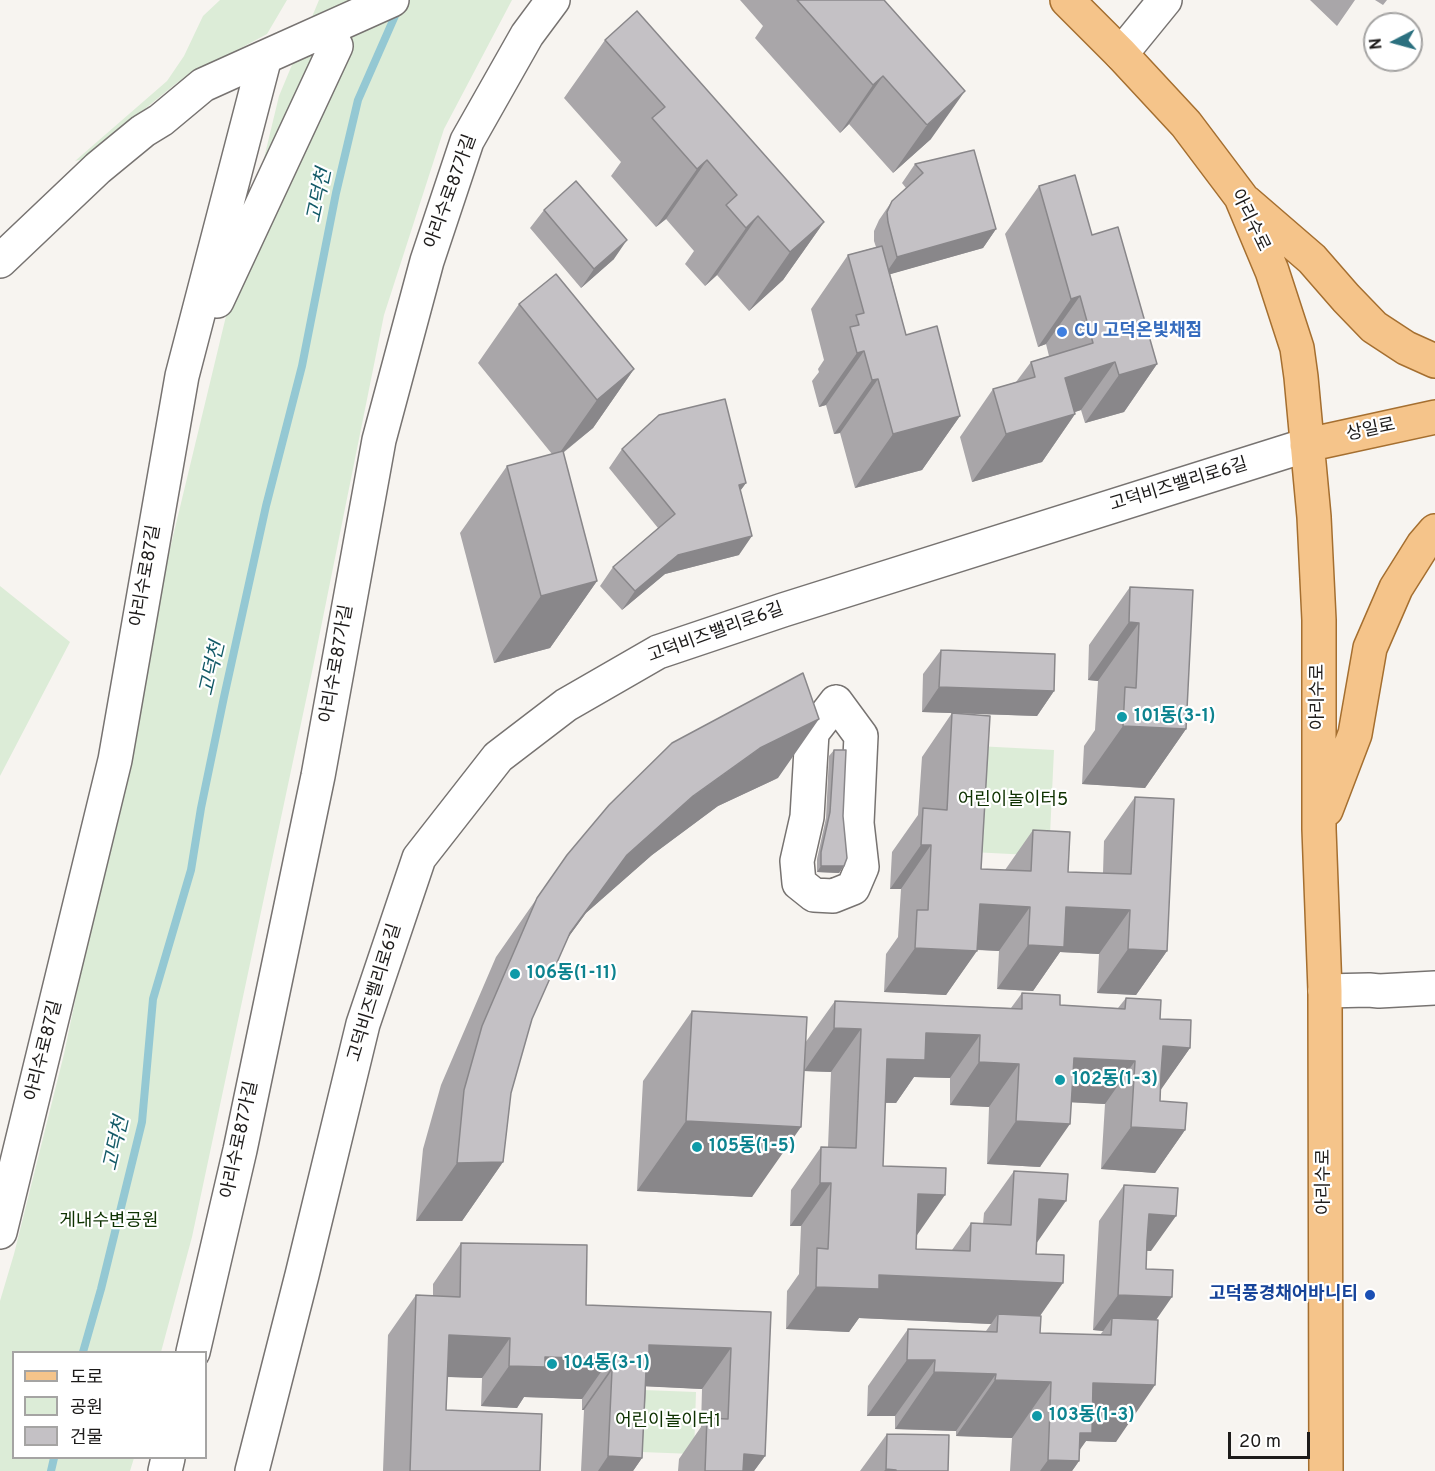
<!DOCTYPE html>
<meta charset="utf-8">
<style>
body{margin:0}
#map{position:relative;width:1435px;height:1471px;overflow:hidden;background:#f7f4f0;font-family:Overpass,"Noto Sans KR",sans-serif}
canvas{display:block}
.legend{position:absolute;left:12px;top:1351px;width:195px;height:108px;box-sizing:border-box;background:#fff;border:2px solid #a5a4a3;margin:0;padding:8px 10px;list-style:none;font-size:18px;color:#1d1b1a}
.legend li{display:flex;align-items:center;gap:12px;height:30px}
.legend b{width:30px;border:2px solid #a5a4a3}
.north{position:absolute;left:1363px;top:12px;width:60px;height:60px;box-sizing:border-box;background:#fff;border:2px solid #a5a4a3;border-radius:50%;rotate:264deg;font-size:16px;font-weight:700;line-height:24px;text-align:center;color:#1d1b1a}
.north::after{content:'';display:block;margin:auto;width:21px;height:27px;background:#2b707f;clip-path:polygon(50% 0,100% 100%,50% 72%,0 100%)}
.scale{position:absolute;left:1228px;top:1432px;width:82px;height:27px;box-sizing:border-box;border:3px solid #1d1b1a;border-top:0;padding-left:8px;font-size:18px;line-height:21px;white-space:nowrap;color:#1d1b1a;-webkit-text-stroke:4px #fff;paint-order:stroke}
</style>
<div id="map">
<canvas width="1435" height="1471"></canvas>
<ul class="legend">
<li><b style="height:8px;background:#f5c48a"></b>도로</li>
<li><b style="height:16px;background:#dcecd7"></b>공원</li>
<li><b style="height:16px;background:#c4c1c5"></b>건물</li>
</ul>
<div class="north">N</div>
<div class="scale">20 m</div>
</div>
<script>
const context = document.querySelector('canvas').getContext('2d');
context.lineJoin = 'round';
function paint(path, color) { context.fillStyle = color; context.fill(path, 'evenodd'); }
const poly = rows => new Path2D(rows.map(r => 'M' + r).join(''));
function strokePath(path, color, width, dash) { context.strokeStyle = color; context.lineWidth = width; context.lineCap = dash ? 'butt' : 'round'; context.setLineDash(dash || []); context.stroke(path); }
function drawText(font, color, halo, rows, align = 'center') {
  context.font = font + ' Overpass,"Noto Sans KR",sans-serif'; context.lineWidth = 4.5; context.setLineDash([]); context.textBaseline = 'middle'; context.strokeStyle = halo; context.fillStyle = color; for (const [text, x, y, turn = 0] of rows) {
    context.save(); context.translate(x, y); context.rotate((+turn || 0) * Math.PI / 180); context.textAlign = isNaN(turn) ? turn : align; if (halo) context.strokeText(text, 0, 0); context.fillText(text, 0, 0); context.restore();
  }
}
const green = poly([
 [220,0,287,0,267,34,178,82,83,159,75,161,167,81,184,56,203,16],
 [319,0,512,0,444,129,384,315,313,667,192,1237,161,1352,14,1352,14,1458,134,1458,130,1471,0,1471,0,1301,14,1254,64,1054,162,582,279,96],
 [0,586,70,642,0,776],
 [977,746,1054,750,1049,856,972,852],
 [643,1390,696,1392,694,1454,641,1452]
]);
const stream = poly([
 [83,1352,101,1289,142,1122,153,999,191,870,201,808,224,697,266,506,302,366,336,193,358,100,398,9],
 [51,1471,54,1458]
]);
const minor = poly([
 [1121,54,1165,0],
 [0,261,98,168,143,131,161,120,203,85,265,57],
 [217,301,336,46],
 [836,702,861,736,857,823,862,867,853,888,833,896,814,895,799,883,797,861,807,817,812,733,836,702],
 [1325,991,1369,990,1379,991,1435,988],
 [0,1232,115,760,182,376,265,57,392,0],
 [193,1352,240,1150,318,776,379,440,427,261,467,141,527,35,553,0],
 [165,1471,168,1458],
 [252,1471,302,1275,363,1024,419,858,498,757,566,705,658,652,783,610,1307,445]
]);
const major = poly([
 [1067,0,1121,54,1186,124,1241,197,1272,271,1297,348,1301,377,1314,517,1319,620,1319,829,1325,991,1326,1471],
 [1246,202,1312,259,1346,298,1374,327,1406,348,1435,361],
 [1307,445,1435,417],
 [1326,810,1355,734,1370,648,1396,588,1423,545,1435,531]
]);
const wall = poly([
 [740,0,884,0,931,139,893,173,849,124,840,133,755,38,763,26],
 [1310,0,1355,0,1337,26],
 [1375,0,1387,0,1383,5],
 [605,40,824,222,783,280,749,311,717,275,705,286,685,264,694,251,666,219,656,227,611,176,621,162,564,98],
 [915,164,996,229,983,248,890,274,906,335,960,416,922,470,855,488,840,433,834,434,826,405,819,407,812,381,819,372,818,369,824,360,811,309,848,255,876,247,874,241,874,231,879,220,892,201,906,188,902,183],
 [1039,186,1092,235,1157,364,1124,412,1085,423,1081,410,1075,412,1075,414,1042,462,972,482,960,437,993,389,1016,382,1031,362,1049,356,1046,344,1038,347,1005,234],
 [544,210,614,259,581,288,530,228],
 [519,304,634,369,593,428,563,453,597,581,550,648,494,663,460,533,507,466,552,454,478,363],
 [622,449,746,483,740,491,739,555,665,574,622,610,600,586,613,567,658,528,609,468],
 [1130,587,1186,729,1145,788,1082,784,1084,746,1095,730,1098,681,1088,680,1089,645],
 [941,650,1054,691,1037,716,922,712,923,674],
 [952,713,981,869,1005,870,1033,830,1068,872,1103,873,1104,841,1135,797,1167,951,1136,995,1097,993,1099,954,1060,952,1033,991,997,989,999,951,977,950,946,995,884,992,886,954,898,937,901,889,890,889,892,852,918,815,922,757],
 [834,750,843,816,844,866,839,873,817,872,817,859,826,818,829,756],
 [778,778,718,806,652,855,586,913,567,939,532,1019,511,1093,503,1162,462,1221,416,1221,423,1149,441,1085,496,957,567,855],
 [1022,993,1060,1005,1118,1008,1126,998,1160,1019,1190,1048,1160,1090,1160,1101,1185,1130,1155,1173,1101,1169,1105,1104,1072,1102,1040,1167,987,1164,989,1107,950,1105,950,1078,914,1077,896,1103,885,1103,883,1166,916,1237,916,1249,952,1250,971,1223,983,1224,984,1213,1014,1171,1037,1243,1036,1254,1040,1333,1100,1335,1103,1331,1093,1330,1099,1221,1124,1185,1151,1251,1147,1251,1146,1269,1156,1320,1116,1442,1086,1441,1079,1450,1079,1461,1072,1471,1010,1471,1012,1438,956,1436,956,1431,895,1429,895,1416,867,1416,868,1386,908,1329,986,1331,991,1324,859,1318,849,1332,786,1329,787,1291,799,1274,801,1226,790,1226,791,1190,821,1147,828,1147,831,1072,804,1071,752,1197,637,1191,643,1081,692,1011,805,1043,835,1001,1011,1008],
 [461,1243,586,1305,771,1312,765,1456,754,1471,678,1471,679,1459,701,1427,702,1389,646,1386,642,1458,633,1471,581,1471,584,1410,582,1410,582,1399,524,1397,517,1408,481,1406,482,1378,447,1377,446,1410,540,1471,383,1471,388,1335,416,1295,433,1295,433,1284],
 [887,1434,948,1471,860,1471]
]);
const shadedWall = poly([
 [883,76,849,124,840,133,873,85],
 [965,91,931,139,893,173,927,125],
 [707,160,666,219,656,227,697,169],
 [758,216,717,275,705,286,746,228],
 [824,222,783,280,749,311,790,252],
 [996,229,983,248,884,276,897,257],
 [627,240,614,259,581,288,594,269],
 [1080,296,1046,344,1038,347,1071,299],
 [864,351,826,405,819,407,857,353],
 [1115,362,1081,410,1031,426,1065,378],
 [1157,364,1124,412,1085,423,1119,375],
 [634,369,593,428,556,458,597,400],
 [878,379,840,433,834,434,872,380],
 [1075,414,1042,462,972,482,1006,434],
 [960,416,922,470,855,488,893,434],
 [746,483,732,502,739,485],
 [752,536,739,555,665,574,622,610,635,591,678,555],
 [597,581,550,648,494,663,541,596],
 [1129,622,1139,623,1098,681,1088,680],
 [939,687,1054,691,1037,716,922,712],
 [819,719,778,778,718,806,652,855,586,913,529,991,570,933,627,855,693,796,760,748],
 [1123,726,1186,729,1145,788,1082,784],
 [921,845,931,845,901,889,890,889],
 [821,866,844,866,839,873,817,872],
 [980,904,1030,907,999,951,949,948],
 [1066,907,1130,910,1099,954,1060,952,1033,991,997,989,1028,945],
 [915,948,977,951,946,995,884,992],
 [1128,949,1167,951,1136,995,1097,993],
 [834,1028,861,1029,831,1072,804,1071],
 [926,1033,980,1035,950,1078,914,1077,896,1103,857,1102,887,1059],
 [1163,1046,1190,1048,1160,1091,1133,1089],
 [1074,1058,1135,1061,1105,1104,1044,1101],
 [979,1062,1019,1064,989,1107,950,1105],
 [686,1121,801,1127,752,1197,637,1191],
 [1016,1121,1070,1124,1040,1167,987,1164],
 [1131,1127,1185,1130,1155,1173,1101,1169],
 [503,1162,462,1221,416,1221,457,1163],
 [820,1183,831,1183,801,1226,790,1226],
 [918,1194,945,1195,915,1238],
 [1039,1199,1066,1201,1036,1244],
 [1149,1214,1176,1216,1151,1251,1124,1249],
 [879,1275,1063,1283,1033,1326,998,1314,991,1324,859,1318,849,1332,786,1329,816,1287],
 [1118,1295,1172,1297,1147,1333,1112,1318,1103,1331,1093,1330],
 [449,1335,510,1338,482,1378,421,1376],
 [649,1345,731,1348,702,1389,638,1386],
 [545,1357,610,1359,582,1399,524,1397,517,1408,481,1406,509,1366],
 [907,1360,935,1360,895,1416,867,1416],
 [610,1370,612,1370,584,1410,582,1410],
 [934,1372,996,1374,956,1431,895,1429],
 [995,1380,1051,1382,1012,1438,956,1436],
 [1093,1383,1155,1385,1116,1442,1086,1441,1072,1461,1079,1461,1072,1471,1040,1471,1048,1460],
 [744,1454,765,1456,754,1471,732,1471],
 [608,1456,642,1458,633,1471,598,1471],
 [886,1469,896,1470,895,1471,884,1471]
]);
const building = poly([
 [797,0,884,0,965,91,927,125,883,76,873,85,797,0],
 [637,11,824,222,790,252,758,216,746,228,726,205,737,195,707,160,697,169,652,118,665,107,605,40,637,11],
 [974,150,996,229,897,257,888,222,887,212,892,201,923,173,915,164,974,150],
 [1075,175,1092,235,1118,227,1157,364,1119,375,1115,362,1065,378,1075,414,1006,434,993,389,1035,377,1031,362,1093,343,1080,296,1071,299,1039,186,1075,175],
 [576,181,627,240,594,269,544,210,576,181],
 [882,246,906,335,937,326,960,416,893,434,878,379,872,380,864,351,857,353,850,327,859,325,856,315,864,313,848,255,882,246],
 [556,274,634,369,597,400,519,304,556,274],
 [725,399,746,483,739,485,752,536,678,555,635,591,613,567,675,514,622,449,659,415,725,399],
 [563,451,597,581,541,596,507,466,563,451],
 [1130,587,1193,590,1186,729,1123,726,1125,687,1136,688,1139,623,1129,622,1130,587],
 [941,650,1055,654,1054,691,939,687,941,650],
 [803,673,819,719,760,748,693,796,627,855,570,933,532,1019,528,1033,511,1093,503,1162,457,1163,464,1090,482,1026,537,898,567,855,609,805,672,743,803,673],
 [952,713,990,716,981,869,1031,871,1033,830,1070,832,1068,872,1131,874,1135,797,1174,799,1167,951,1128,949,1130,910,1066,907,1064,947,1028,945,1030,907,980,904,977,951,915,948,917,910,928,910,931,845,921,845,923,808,947,810,952,713],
 [834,750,846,750,843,816,847,858,844,866,821,866,821,852,830,812,834,750],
 [1022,993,1060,995,1060,1005,1125,1009,1126,998,1161,1000,1160,1019,1191,1020,1190,1048,1163,1046,1161,1074,1160,1101,1187,1103,1185,1130,1131,1127,1135,1061,1074,1058,1070,1124,1016,1121,1019,1064,979,1062,980,1035,926,1033,925,1060,887,1059,883,1166,946,1168,945,1195,918,1194,916,1249,970,1251,971,1223,1011,1225,1014,1171,1068,1174,1066,1201,1039,1199,1036,1254,1064,1255,1063,1283,879,1275,879,1289,816,1287,817,1248,828,1249,831,1183,820,1183,821,1147,856,1148,861,1029,834,1028,835,1001,1022,1009,1022,993],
 [692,1011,807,1017,801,1127,686,1121,692,1011],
 [1124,1185,1178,1188,1176,1216,1149,1214,1147,1241,1146,1269,1173,1270,1172,1297,1118,1295,1124,1185],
 [461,1243,587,1245,586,1305,771,1312,765,1456,744,1454,743,1471,705,1471,707,1418,728,1419,731,1348,649,1345,649,1371,646,1371,642,1458,608,1456,612,1370,610,1370,610,1359,545,1357,545,1367,509,1366,510,1338,449,1335,446,1410,542,1414,540,1471,410,1471,416,1295,460,1297,461,1243],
 [998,1314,1041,1316,1040,1333,1111,1335,1112,1318,1158,1320,1155,1385,1093,1383,1092,1433,1080,1433,1079,1461,1048,1460,1051,1382,995,1380,996,1374,934,1372,935,1360,907,1360,908,1329,997,1332,998,1314],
 [887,1434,949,1435,948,1471,896,1471,896,1470,886,1469,887,1434]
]);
const markers = [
 [1062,332,6,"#3f7fe0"],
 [1122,717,6,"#0f9aa8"],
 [515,974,6,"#0f9aa8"],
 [1060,1080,6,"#0f9aa8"],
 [697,1147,6,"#0f9aa8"],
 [1370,1295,6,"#1a4fb4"],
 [552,1364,6,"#0f9aa8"],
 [1037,1416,6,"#0f9aa8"]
];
const streetNames = [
 ["아리수로87가길",452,192,-70],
 ["아리수로",1249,221,64],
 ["상일로",1371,431,-12],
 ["고덕비즈밸리로6길",1179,486,-17],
 ["아리수로87길",147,576,-80],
 ["고덕비즈밸리로6길",716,634,-20],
 ["아리수로87가길",338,664,-80],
 ["아리수로",1319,697,-90],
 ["고덕비즈밸리로6길",376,993,-73],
 ["아리수로87길",45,1051,-76],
 ["아리수로87가길",241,1140,-78],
 ["아리수로",1325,1182,-90]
];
const shopNames = [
 ["CU 고덕온빛채점",1074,332]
];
const cultureNames = [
 ["101동(3-1)",1134,717],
 ["106동(1-11)",527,974],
 ["102동(1-3)",1072,1080],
 ["105동(1-5)",709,1147],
 ["104동(3-1)",564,1364],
 ["103동(1-3)",1049,1416]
];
const parkNames = [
 ["어린이놀이터5",1013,801],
 ["게내수변공원",109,1222],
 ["어린이놀이터1",668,1422]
];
const transitNames = [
 ["고덕풍경채어바니티",1358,1295]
];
const waterNames = [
 ["고덕천",321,196,-78],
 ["고덕천",214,669,-77],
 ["고덕천",118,1144,-77]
];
paint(green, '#dcecd7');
strokePath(stream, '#94c8d3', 8);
strokePath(minor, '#777371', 36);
strokePath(major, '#a56f30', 36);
strokePath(minor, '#fff', 33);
strokePath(major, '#f5c48a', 33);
paint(wall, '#a9a6a9');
paint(shadedWall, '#89878a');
paint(building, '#c4c1c5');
strokePath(building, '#89878a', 1.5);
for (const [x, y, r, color] of markers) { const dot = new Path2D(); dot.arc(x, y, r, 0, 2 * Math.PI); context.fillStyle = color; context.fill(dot); strokePath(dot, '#fff', 2); }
drawText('18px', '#1d1b1a', '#fff', streetNames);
drawText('bold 18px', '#366cbe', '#fff', shopNames, 'left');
drawText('bold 18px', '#0d838f', '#fff', cultureNames, 'left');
drawText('18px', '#0e3201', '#fff', parkNames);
drawText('bold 18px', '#164399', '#fff', transitNames, 'right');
drawText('italic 20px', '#135a67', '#fff', waterNames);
</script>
